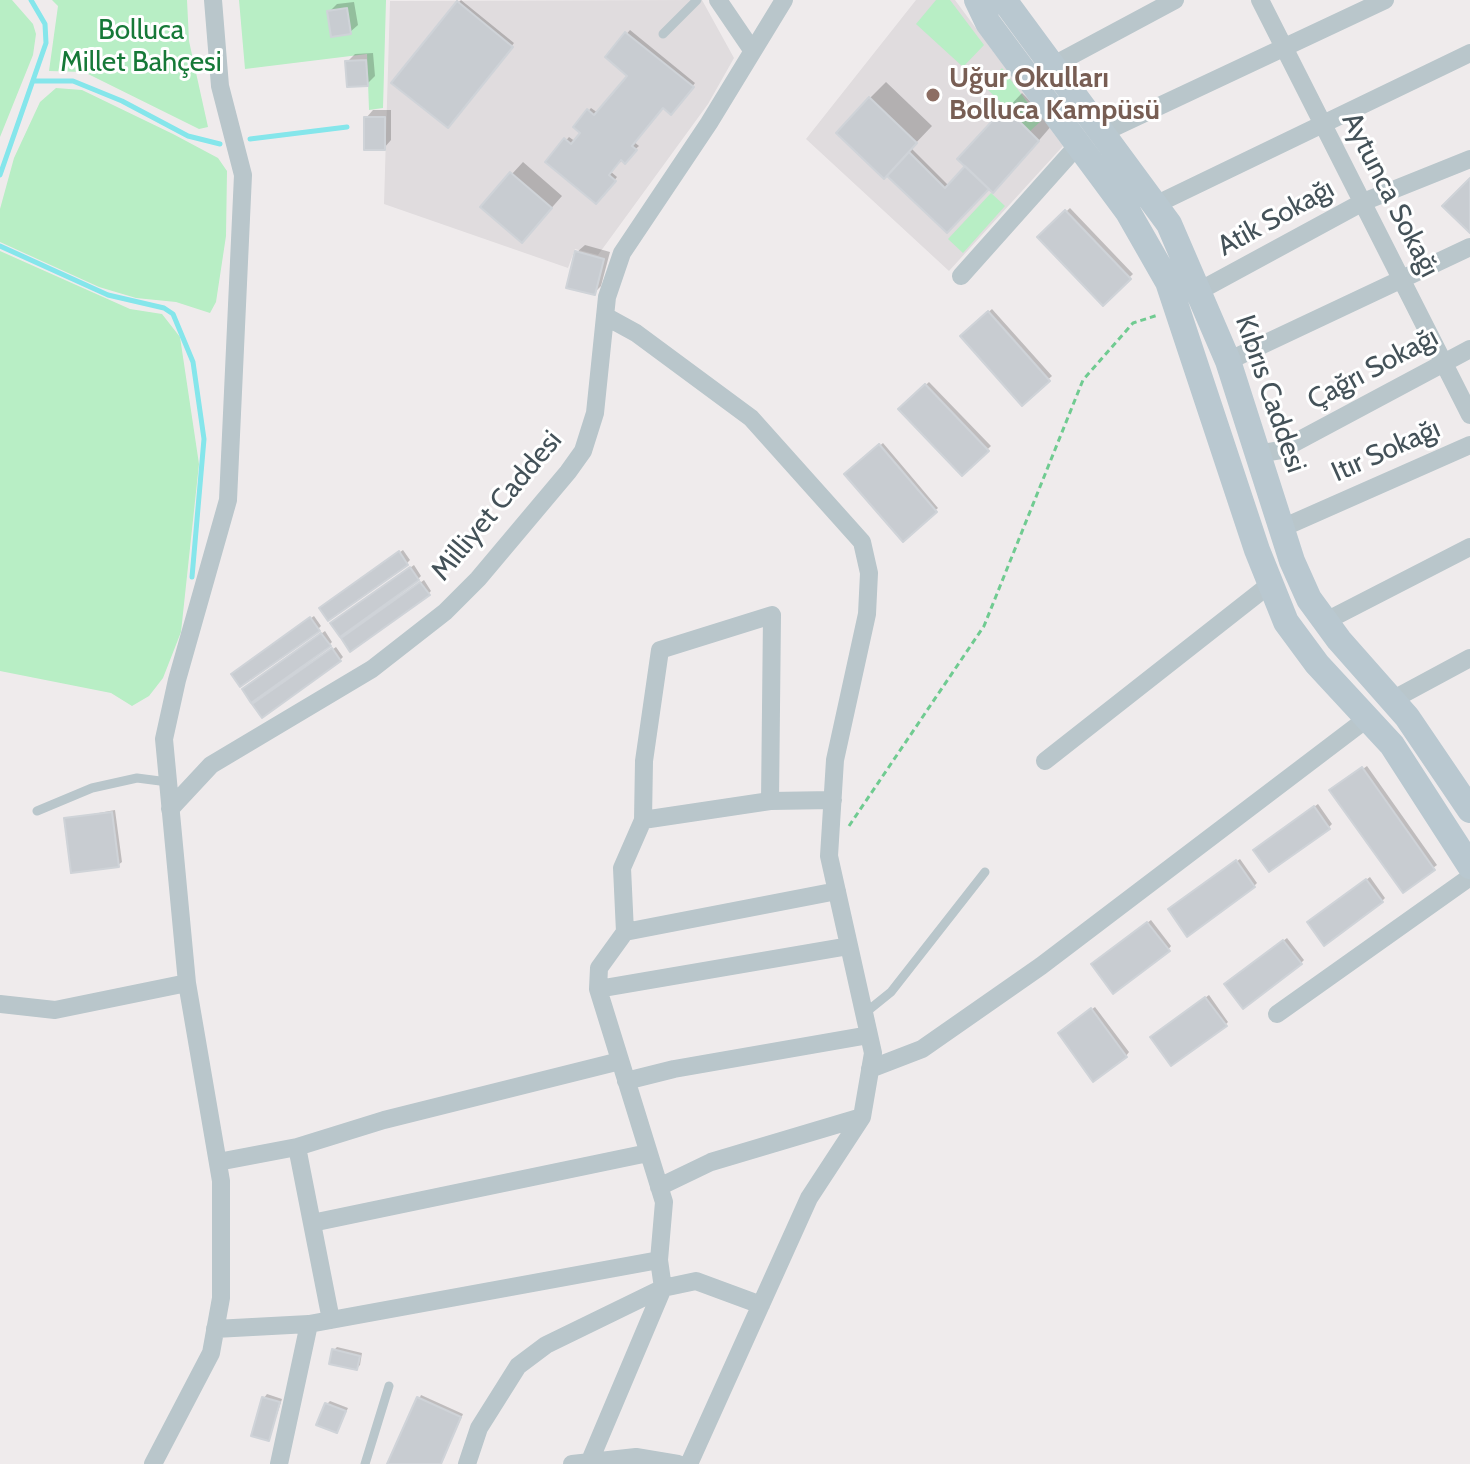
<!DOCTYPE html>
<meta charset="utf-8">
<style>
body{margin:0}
canvas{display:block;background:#efebec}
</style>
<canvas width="1470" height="1464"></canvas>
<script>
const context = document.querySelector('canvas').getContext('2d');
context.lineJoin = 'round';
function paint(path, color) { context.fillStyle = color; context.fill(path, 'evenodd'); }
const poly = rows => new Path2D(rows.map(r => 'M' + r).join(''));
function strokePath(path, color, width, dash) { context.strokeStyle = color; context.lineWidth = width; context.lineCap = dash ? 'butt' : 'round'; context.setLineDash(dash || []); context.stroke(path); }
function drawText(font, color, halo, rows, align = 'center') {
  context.font = font + ' Cabin,sans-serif'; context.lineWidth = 6; context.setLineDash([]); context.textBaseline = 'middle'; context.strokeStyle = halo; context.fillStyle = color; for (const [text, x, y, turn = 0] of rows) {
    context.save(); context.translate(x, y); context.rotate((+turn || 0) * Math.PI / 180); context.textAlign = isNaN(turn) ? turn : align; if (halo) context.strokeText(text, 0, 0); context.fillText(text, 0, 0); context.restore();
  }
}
const education = poly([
 [702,0,734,58,708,104,598,255,575,249,568,268,384,204,390,1],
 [916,0,955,0,1063,146,949,271,806,139]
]);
const green = poly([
 [0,0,12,0,33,24,36,34,33,55,0,137],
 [52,0,187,0,189,41,208,127,199,129,84,72,49,71,58,6],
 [239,0,386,0,383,108,369,110,367,54,245,69],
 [936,0,950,0,984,45,963,67,916,24],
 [1002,68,1041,121,1030,131,984,86],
 [56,88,82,90,173,134,218,158,227,171,226,236,216,302,210,313,176,302,136,298,99,287,0,242,0,209,14,158,40,102],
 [991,193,1005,206,963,253,948,239],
 [0,251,130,309,162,314,180,337,199,464,181,632,163,678,149,696,132,706,111,693,0,671]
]);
const shadow = poly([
 [461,0,514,43,450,122,458,3],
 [354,2,358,25,350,32,329,12,337,4],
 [630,30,695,83,671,112,663,105,634,142,639,146,610,171,617,177,596,202,548,162,569,137,576,142,583,133,576,126,591,108,598,113,629,75,607,57],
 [373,53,375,76,367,84,347,62,355,54],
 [886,82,932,126,911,148,949,186,968,166,960,159,1022,93,1053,124,1009,175,989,186,947,230,887,173,870,98],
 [373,110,391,110,391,140,384,148,366,118],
 [523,162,562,196,533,229,512,174],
 [1070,208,1133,274,1103,303,1040,237],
 [585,245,610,252,601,286,594,293,577,252],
 [992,309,1052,376,1022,403,962,336],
 [929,382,991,446,962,474,901,409],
 [883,443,938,508,903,539,847,474],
 [403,550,410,560,407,563,325,605],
 [414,565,421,576,418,579,336,620],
 [424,580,431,591,428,594,346,636],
 [314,616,321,626,318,629,236,671],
 [325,631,332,642,329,645,247,686],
 [336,647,343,657,340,660,258,702],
 [1367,766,1437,865,1403,890,1332,791],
 [1318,804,1332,824,1329,827,1258,847],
 [115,810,122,862,118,865,66,819],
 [1240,859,1257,883,1254,886,1173,907],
 [1370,877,1385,898,1382,901,1313,919],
 [1151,920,1171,946,1168,950,1097,961],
 [1287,938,1304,960,1301,963,1230,982],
 [1209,995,1228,1022,1225,1025,1156,1034],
 [1095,1007,1129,1052,1126,1056,1063,1030],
 [337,1347,362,1353,360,1365,357,1368,334,1350],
 [267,1394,282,1399,269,1439,264,1398],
 [421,1395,463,1414,441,1464,389,1464],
 [330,1401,348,1408,337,1431,327,1404]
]);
const stream = poly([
 [35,81,73,81,122,101,188,136,220,144],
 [250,139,347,127],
 [0,175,46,43,45,24,31,0],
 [0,246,108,295,164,308,173,314,193,362,204,439,192,577]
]);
const building = poly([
 [457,1,513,47,448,128,391,83,457,1],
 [347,8,351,34,331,37,327,11,347,8],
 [625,32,694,87,671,115,663,108,632,146,637,150,625,164,621,160,609,175,616,181,596,204,545,162,564,138,571,144,580,133,573,127,587,109,594,115,627,76,605,57,625,32],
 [366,60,368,86,347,87,345,61,366,60],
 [869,97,917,143,884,179,836,133,869,97],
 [1005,107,1039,141,993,193,957,159,1005,107],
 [364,117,385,117,385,150,364,150,364,117],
 [909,152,945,188,965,166,989,189,947,233,887,176,909,152],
 [510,172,552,208,522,243,480,207,510,172],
 [1470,178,1470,233,1442,206,1470,178],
 [1065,210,1131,279,1103,306,1037,237,1065,210],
 [575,251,604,259,595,295,566,288,575,251],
 [988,311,1050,381,1022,406,960,336,988,311],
 [925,384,989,451,962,476,898,409,925,384],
 [879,444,937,512,903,542,844,474,879,444],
 [399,551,408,565,328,621,319,608,399,551],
 [410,567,419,580,340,637,330,623,410,567],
 [420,582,430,595,350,652,341,638,420,582],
 [310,617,320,631,240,687,231,674,310,617],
 [321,633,331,646,251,703,242,689,321,633],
 [332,648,341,661,262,718,252,704,332,648],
 [1362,767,1435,870,1403,893,1329,790,1362,767],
 [1314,806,1330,829,1269,872,1253,850,1314,806],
 [112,812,119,867,71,873,64,818,112,812],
 [1236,860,1255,887,1187,937,1168,909,1236,860],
 [1366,879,1383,902,1324,946,1307,922,1366,879],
 [1147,922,1170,951,1113,994,1091,964,1147,922],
 [1283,940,1302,964,1243,1009,1224,984,1283,940],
 [1205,997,1227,1026,1171,1066,1150,1037,1205,997],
 [1091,1008,1127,1057,1093,1082,1058,1033,1091,1008],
 [332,1349,360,1356,357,1370,329,1364,332,1349],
 [262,1397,280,1402,269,1441,251,1436,262,1397],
 [417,1397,461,1417,441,1464,387,1464,417,1397],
 [325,1403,346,1411,337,1433,316,1425,325,1403]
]);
const path = poly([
 [849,826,984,626,1083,380,1133,323,1158,315]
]);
const service = poly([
 [663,34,697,0],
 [37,811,92,788,137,778,168,782],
 [865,1013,891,992,985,872],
 [365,1464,389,1386]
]);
const minor = poly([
 [718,0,752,50],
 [1260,0,1470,415],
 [1050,67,1175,0],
 [1102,133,1385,0],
 [1157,204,1470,53],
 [961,276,1078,145],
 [1199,291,1363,202,1470,159],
 [605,316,636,333,751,418,862,542,869,573,867,614,835,760,829,856,873,1053,862,1117,809,1198,689,1464],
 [1228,361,1470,247],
 [1257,454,1281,450,1470,349],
 [1282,528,1470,445],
 [1324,622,1470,547],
 [1392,700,1470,658],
 [1045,761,1269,585],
 [170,809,211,765,372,669,445,612,478,579,568,472,583,451,595,413,607,297,622,253,709,123,784,0],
 [643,820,770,801,833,800],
 [625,932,622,868,643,820,644,761,660,650,772,615,770,801],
 [598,989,849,946],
 [0,1004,55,1010,187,983],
 [1277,1014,1470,877],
 [870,1069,922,1049,1041,966,1369,717],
 [626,1081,674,1069,869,1035],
 [297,1147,331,1320],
 [218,1162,297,1147,384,1120,620,1061],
 [659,1187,711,1162,862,1117],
 [312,1223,648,1153],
 [215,1329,309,1324,659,1260],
 [589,1463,663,1288,659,1260,664,1202,598,989,599,968,625,932,837,891],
 [153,1464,211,1353,221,1298,221,1181,187,983,164,739,177,680,228,500,243,175,220,86,213,0],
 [279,1464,309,1324],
 [467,1464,479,1428,518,1366,546,1345,663,1288,696,1281,761,1305],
 [572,1464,636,1457,678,1464]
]);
const secondary = poly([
 [977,0,988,23,1128,212,1168,282,1257,550,1286,622,1317,664,1392,745,1470,866],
 [1004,0,1169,224,1228,361,1292,561,1309,599,1339,640,1407,717,1470,810]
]);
const markers = [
 [933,95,8,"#8d6e63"]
];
const parkNames = [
 ["Bolluca",141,31],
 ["Millet Bahçesi",141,63]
];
const educationNames = [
 ["Uğur Okulları",949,79],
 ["Bolluca Kampüsü",949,111]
];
const streetNames = [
 ["Aytunca Sokağı",1390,195,63],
 ["Atik Sokağı",1276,218,-29],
 ["Çağrı Sokağı",1373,369,-28],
 ["Kıbrıs Caddesi",1270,394,71],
 ["Itır Sokağı",1386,451,-24],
 ["Milliyet Caddesi",497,506,-50]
];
paint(education, '#e0dcde');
paint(green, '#b8eec5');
paint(shadow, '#0003');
strokePath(stream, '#85e6eb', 5);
paint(building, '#c8ccd1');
strokePath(building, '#cfd3d8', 2);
strokePath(path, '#70cb91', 3, [6, 4]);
strokePath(service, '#b9c6cb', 9);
strokePath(minor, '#b9c6cb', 18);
strokePath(secondary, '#b9c8d0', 26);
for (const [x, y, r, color] of markers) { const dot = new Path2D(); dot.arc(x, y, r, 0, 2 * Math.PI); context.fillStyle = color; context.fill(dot); strokePath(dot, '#fff', 3); }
drawText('28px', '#167938', '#fff', parkNames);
drawText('bold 28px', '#785e54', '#fff', educationNames, 'left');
drawText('28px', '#445259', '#fff', streetNames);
</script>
